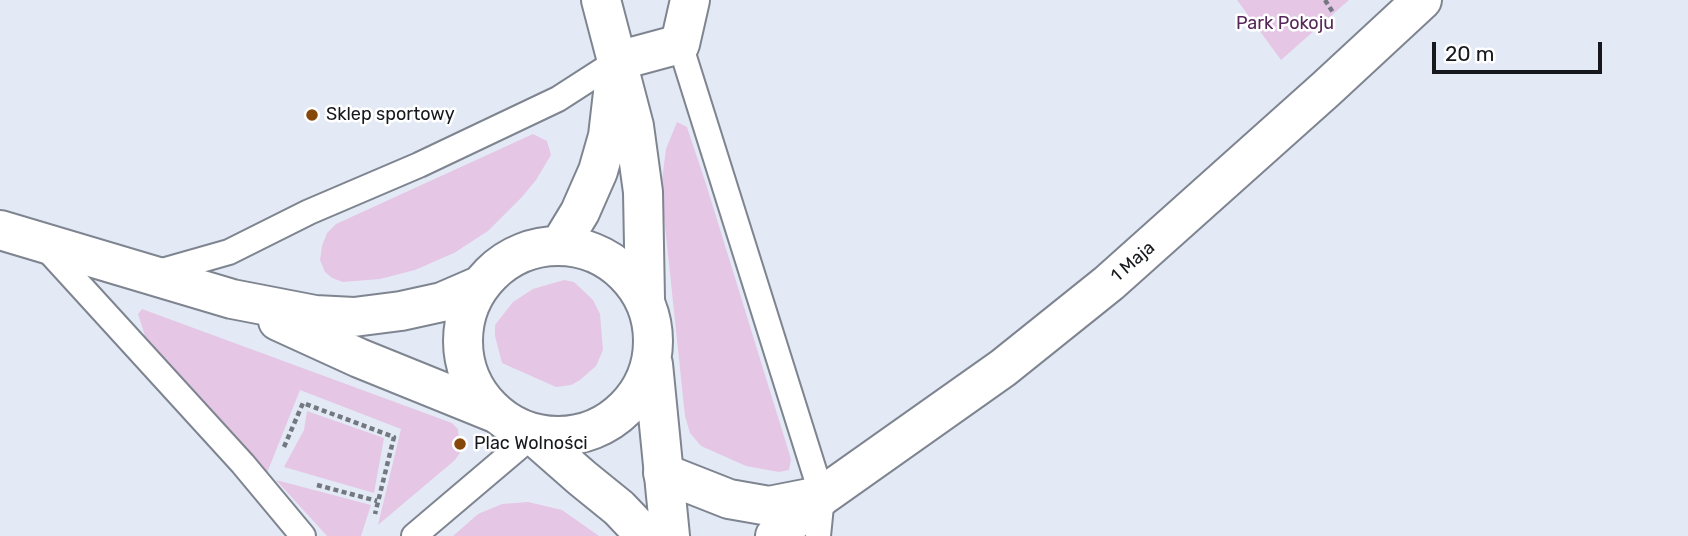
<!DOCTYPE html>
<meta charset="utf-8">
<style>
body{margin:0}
#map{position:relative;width:1688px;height:536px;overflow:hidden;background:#e3eaf6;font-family:Rubik,sans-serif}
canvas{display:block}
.scale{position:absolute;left:1432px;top:42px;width:170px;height:32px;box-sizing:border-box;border:4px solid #16181d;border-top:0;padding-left:9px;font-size:21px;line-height:24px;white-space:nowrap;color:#16181d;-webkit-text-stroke:5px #fff;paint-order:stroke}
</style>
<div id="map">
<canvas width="1688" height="536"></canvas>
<div class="scale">20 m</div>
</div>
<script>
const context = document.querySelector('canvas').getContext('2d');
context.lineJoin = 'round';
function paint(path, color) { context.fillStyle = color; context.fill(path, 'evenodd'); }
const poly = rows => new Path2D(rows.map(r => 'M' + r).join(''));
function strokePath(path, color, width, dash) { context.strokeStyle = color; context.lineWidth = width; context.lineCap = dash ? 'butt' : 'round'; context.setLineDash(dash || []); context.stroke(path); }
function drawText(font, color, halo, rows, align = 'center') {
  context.font = font + ' Rubik,sans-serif'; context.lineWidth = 5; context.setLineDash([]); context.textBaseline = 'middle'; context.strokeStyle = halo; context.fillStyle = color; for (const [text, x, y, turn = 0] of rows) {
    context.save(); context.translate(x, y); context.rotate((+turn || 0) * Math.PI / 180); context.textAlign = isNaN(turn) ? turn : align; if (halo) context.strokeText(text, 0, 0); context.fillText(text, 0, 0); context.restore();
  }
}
const green = poly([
 [1237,0,1349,0,1281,60],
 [677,122,687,127,706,184,791,459,789,470,779,472,746,466,701,446,690,433,685,416,661,188,666,149],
 [533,134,547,141,551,155,536,180,522,197,488,231,454,253,415,270,380,279,343,282,332,278,325,272,320,260,322,246,327,233,336,224],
 [564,280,574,282,593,300,600,314,603,350,596,366,580,380,571,385,556,387,502,363,495,336,495,325,513,302,533,289],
 [142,309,452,423,458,429,460,453,455,460,378,525,401,429,300,390,267,473,145,336,138,314],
 [307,411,384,438,374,493,284,467,304,430],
 [276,480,371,505,361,536,327,536],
 [528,502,562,510,599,536,453,536,478,514,502,504]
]);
const path = poly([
 [1325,0,1334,14],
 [284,447,303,403,394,437,375,514],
 [317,485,377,501]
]);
const lane = poly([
 [680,44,822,496,818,536],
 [44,246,243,464,303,536],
 [155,273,229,252,309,212,419,165,558,99,617,61],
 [414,536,533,435]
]);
const street = poly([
 [617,61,680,44,690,0],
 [663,473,729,499,769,506,820,496],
 [775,536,822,496,1003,368,1109,283,1326,89,1422,0]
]);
const secondary = poly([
 [601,0,634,126,643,192,645,299],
 [0,230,232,299,315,315,354,317,401,311,442,302,479,286],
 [560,245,580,212,598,171,608,136,614,84],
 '463 341a95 95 0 1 1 190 0a95 95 0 1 1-190 0Z',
 [278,321,359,358,495,413],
 [653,364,670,536],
 [533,435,582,478,619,508,639,529,642,536]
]);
const markers = [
 [312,115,7,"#864808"],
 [460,444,7,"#864808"]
];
const parkNames = [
 ["Park Pokoju",1285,24]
];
const poiNames = [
 ["Sklep sportowy",326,115],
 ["Plac Wolności",474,444]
];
const streetNames = [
 ["1 Maja",1133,262,-41]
];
paint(green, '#e5c6e5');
strokePath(lane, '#7f8590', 28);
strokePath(street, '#7f8590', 42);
strokePath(secondary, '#7f8590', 42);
strokePath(path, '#737780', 4.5, [5, 3.5]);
strokePath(lane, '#fff', 24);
strokePath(street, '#fff', 38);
strokePath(secondary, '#fff', 38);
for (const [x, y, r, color] of markers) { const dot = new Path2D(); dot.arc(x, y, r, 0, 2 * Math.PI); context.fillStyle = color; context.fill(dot); strokePath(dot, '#fff', 2.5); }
drawText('18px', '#572759', '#fff', parkNames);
drawText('18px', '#16181d', '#fff', poiNames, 'left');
drawText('18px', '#16181d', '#fff', streetNames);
</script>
